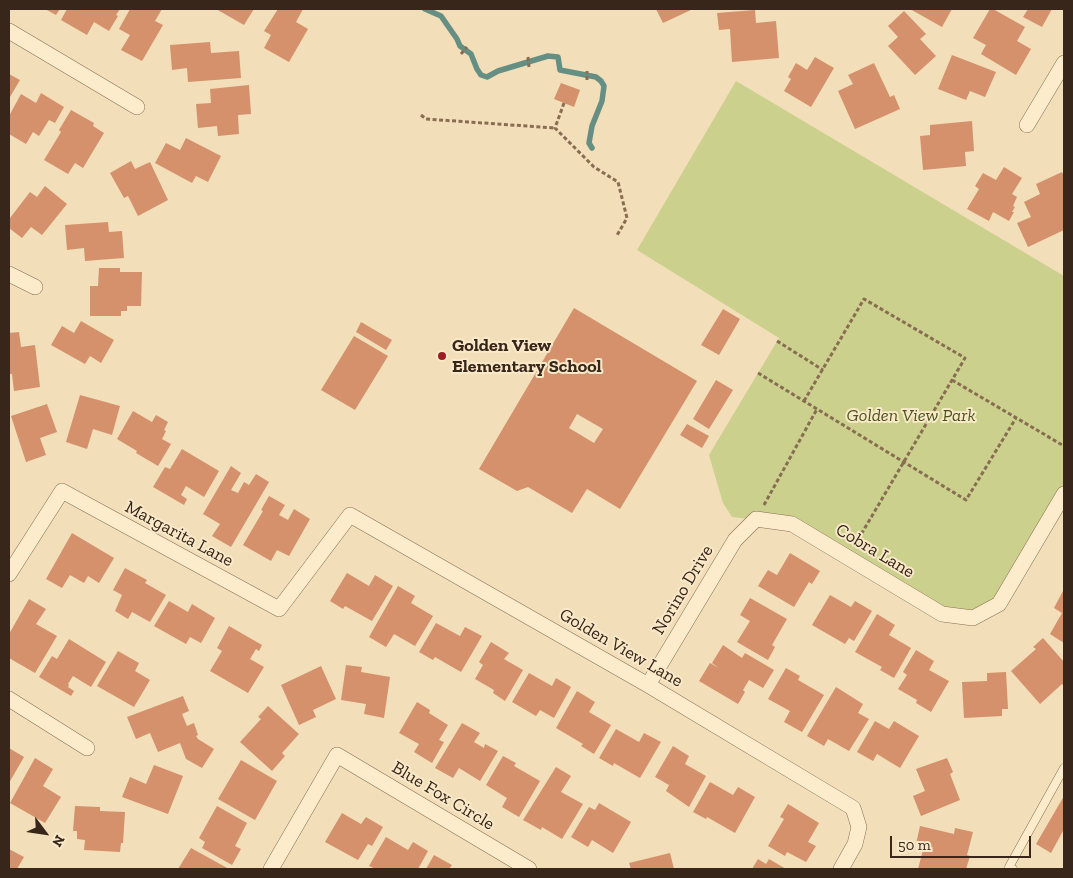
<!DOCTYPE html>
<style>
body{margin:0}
#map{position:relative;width:1073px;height:878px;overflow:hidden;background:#f2deb9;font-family:"Zilla Slab",serif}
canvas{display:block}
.frame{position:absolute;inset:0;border:10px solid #372619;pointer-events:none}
.north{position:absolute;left:20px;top:808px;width:50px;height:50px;-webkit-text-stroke:4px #f9e9c9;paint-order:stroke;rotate:121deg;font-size:14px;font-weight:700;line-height:20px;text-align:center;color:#372619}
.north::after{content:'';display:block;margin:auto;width:18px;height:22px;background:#372619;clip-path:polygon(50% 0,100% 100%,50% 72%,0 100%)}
.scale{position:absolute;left:890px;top:836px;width:141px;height:22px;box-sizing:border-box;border:2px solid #372619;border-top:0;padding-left:6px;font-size:15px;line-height:18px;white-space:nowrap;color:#372619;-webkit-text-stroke:4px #f9e9c9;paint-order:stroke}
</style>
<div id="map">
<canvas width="1073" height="878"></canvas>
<div class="frame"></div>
<div class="north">N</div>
<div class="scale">50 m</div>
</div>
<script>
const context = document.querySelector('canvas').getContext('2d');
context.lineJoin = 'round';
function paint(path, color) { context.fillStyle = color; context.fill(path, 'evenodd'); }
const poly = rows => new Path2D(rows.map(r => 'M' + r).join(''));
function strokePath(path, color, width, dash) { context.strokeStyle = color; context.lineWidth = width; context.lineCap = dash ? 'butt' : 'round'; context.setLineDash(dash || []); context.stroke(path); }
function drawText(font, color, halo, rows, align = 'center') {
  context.font = font + ' "Zilla Slab",serif'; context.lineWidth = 4; context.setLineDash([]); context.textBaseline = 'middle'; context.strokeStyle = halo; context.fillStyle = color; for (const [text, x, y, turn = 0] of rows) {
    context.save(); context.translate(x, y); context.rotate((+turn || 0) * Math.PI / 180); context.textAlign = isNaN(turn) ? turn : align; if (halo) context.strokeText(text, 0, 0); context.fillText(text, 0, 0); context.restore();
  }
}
const green = poly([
 [736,81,1064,276,1064,494,999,604,973,618,942,614,792,524,732,517,723,503,709,455,779,338,637,250]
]);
const stream = poly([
 [425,9,441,16,457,39,460,46,471,54,477,69,481,75,487,77,498,71,548,56,558,57,560,70,596,77,601,81,604,86,602,101,592,126,589,143,592,148]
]);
const building = poly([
 [45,9,60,9,56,15],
 [67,9,120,9,116,15,118,16,109,31,94,22,87,35,61,20],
 [130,9,162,9,155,21,163,25,142,61,121,50,130,35,119,29],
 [216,9,254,9,244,25],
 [278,9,303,9,296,22,308,29,289,62,264,48,271,35,264,31],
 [656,9,693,9,663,23],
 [910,9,952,9,942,27],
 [990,9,993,9,1025,27,1017,41,1031,49,1016,75,981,54,986,45,973,38],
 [1028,9,1052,9,1042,27,1023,17],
 [755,10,756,23,776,21,779,58,732,62,730,29,719,30,717,13],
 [904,11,926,34,920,39,936,56,915,75,888,46,898,37,888,26],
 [210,42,211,53,239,51,241,78,188,82,187,68,172,70,170,45],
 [952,55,996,72,985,97,970,91,966,100,938,89],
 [815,57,834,68,811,107,784,91,791,79,788,77,796,63,807,70],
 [874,63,890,97,894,95,900,109,855,129,838,91,853,84,848,75],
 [9,74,20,80,10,97,9,97],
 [561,83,580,90,574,107,554,99],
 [249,85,251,114,238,115,239,134,218,136,217,126,198,128,196,104,211,103,210,89],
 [41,93,64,107,55,123,49,120,39,136,33,132,26,144,9,134,9,116,21,94,36,103],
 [71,110,94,123,93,126,104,133,83,168,75,163,68,174,44,160,61,132,59,130],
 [972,121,974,151,965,152,966,166,923,170,920,136,930,135,930,125],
 [186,138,221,156,208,182,196,176,192,183,155,163,166,143,180,150],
 [131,161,135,169,150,162,168,200,138,216,128,196,124,198,110,173],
 [1004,167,1022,178,1012,194,1017,197,1013,206,1015,207,1012,212,1014,212,1009,221,993,212,989,221,967,209,979,189,975,186,983,173,996,180],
 [1062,172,1064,176,1064,230,1028,247,1017,223,1031,217,1024,202,1040,194,1036,184],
 [45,186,67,204,42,235,31,227,22,238,9,228,9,217,10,218,30,192,37,197],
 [108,222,109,232,122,231,124,258,85,261,84,248,67,250,65,225],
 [99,268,120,268,120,272,142,272,141,306,127,306,127,311,121,311,121,316,90,316,90,286,98,286],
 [574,308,697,381,620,509,587,489,572,513,528,487,517,491,479,469],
 [577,414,603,429,594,443,569,428],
 [723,309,740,319,719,355,701,345],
 [81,321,114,340,101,363,90,356,85,364,51,345,62,326,74,333],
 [361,322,392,340,386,350,356,332],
 [19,332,21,347,35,345,40,387,14,391,12,374,9,374,9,333],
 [354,336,388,356,355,410,321,390],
 [716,380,733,390,709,429,693,419],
 [80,395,120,406,112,435,93,429,87,449,66,442],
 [47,404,57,432,40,438,46,455,26,462,11,416],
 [133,411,152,422,156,415,168,422,164,430,166,431,162,439,171,444,158,466,136,453,137,451,117,439],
 [687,424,709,436,702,448,680,435],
 [182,449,219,471,204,497,186,486,181,495,187,499,184,505,153,487,165,467,170,469],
 [231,466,241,473,231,490,238,493,244,482,249,485,256,474,269,482,231,547,212,536,220,524,203,514],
 [269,496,285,505,279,515,288,520,294,509,310,519,289,556,277,550,271,561,243,545,263,511,261,510],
 [72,533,114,558,99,583,88,576,84,583,70,575,62,588,46,579],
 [790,553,820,571,812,584,809,582,794,607,758,586,768,570,777,575],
 [125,568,147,580,145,583,166,595,150,622,132,612,128,619,115,611,122,595,113,590],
 [347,573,369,586,375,575,393,586,372,621,345,606,343,609,330,601],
 [398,586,415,596,411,603,433,616,415,646,394,634,386,647,369,637],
 [1064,589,1064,643,1050,634,1062,613,1054,608],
 [830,595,851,607,855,601,872,611,854,641,849,638,845,644,812,625],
 [750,598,787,619,772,645,775,647,768,660,737,642,750,621,740,615],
 [29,599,46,609,36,624,57,636,35,673,9,658,9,634],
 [169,601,188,612,192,604,215,618,201,643,190,637,186,644,154,626],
 [877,614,895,625,889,635,911,648,894,678,880,670,882,667,855,652],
 [436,623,460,636,465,627,482,636,461,672,435,657,433,660,419,652],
 [229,626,262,645,259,651,256,649,250,659,264,667,248,693,210,671,222,651,217,648],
 [1043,638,1064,662,1064,686,1062,684,1040,704,1011,671,1036,649,1033,647],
 [69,639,106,662,91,687,73,676,68,684,69,685,68,687,74,691,71,696,39,677,52,656,57,659],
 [491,642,509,653,504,659,523,670,505,701,493,693,494,690,475,679,483,665,479,662],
 [723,645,742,658,745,653,774,670,763,688,749,680,743,690,745,692,738,704,699,681,710,663,719,668,712,663],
 [916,650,934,661,929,670,949,681,931,712,916,703,917,700,898,689,907,675,903,672],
 [118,651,139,663,135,671,150,680,134,707,97,686],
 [346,665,362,667,361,672,390,677,384,718,364,714,366,704,341,700],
 [321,666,336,699,313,710,316,717,299,725,281,685],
 [786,668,800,676,798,680,824,695,802,732,784,722,790,711,768,699],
 [1006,672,1008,709,1002,709,1002,716,964,718,962,682,987,681,987,673],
 [529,673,552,686,556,678,571,687,554,718,540,710,536,716,512,702],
 [836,687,863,704,858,713,869,719,849,751,828,739,824,746,807,736],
 [577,691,595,702,589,712,611,725,594,754,581,746,583,744,556,728],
 [183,696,189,711,182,714,187,726,194,723,198,735,196,736,198,739,214,749,202,768,186,759,180,743,158,752,150,733,136,739,127,717],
 [417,702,430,710,429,713,448,725,439,740,444,742,432,763,414,752,419,744,399,733],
 [268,706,299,734,282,753,285,756,272,771,240,742,261,719,258,717],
 [875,721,889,729,894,721,919,736,900,768,877,754,873,761,857,752],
 [462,723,480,733,474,742,484,748,485,744,498,751,480,781,459,768,453,778,435,768],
 [616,729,639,742,644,733,661,742,640,778,614,763,613,766,599,758],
 [673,746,689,756,685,764,706,776,689,807,666,791,669,785,655,777],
 [9,748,24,757,9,783],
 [503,756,516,763,514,766,540,781,519,817,502,807,507,798,486,785],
 [35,758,53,769,43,786,61,797,45,823,10,803],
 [947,758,953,772,950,774,960,800,921,816,913,796,925,791,916,769],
 [241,760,277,781,255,820,218,799],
 [154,765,183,776,168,814,122,797,130,777,146,784],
 [556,767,571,776,561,792,583,804,562,839,542,827,541,830,523,820],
 [710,782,733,795,738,787,755,797,735,833,707,817,706,819,693,812],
 [1064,796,1064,829,1051,853,1036,844],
 [599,803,631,822,613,853,592,840,588,847,571,837,589,807,595,810],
 [788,804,819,823,808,842,816,846,806,862,787,852,785,856,768,846,784,819,780,817],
 [75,806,100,807,100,811,125,812,123,843,121,843,120,852,84,850,85,840,77,839,77,831,73,831],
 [217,806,247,823,235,846,241,849,232,865,202,848,205,842,199,838],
 [342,813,361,824,366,817,383,827,372,846,368,844,358,860,325,842],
 [920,826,954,834,955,828,973,832,967,855,970,856,966,869,918,869,924,846,916,844],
 [386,837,408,850,413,842,428,851,418,869,376,869,369,866],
 [191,848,229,869,178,869],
 [9,849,24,857,17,869,9,869],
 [670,853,674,869,631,869,629,863],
 [434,855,452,865,449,869,426,869],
 [758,859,766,864,769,859,786,869,752,869]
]);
const path = poly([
 [461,54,467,47],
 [528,57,529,67],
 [587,80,587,71],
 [564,103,555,128,594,167,618,182,627,218,616,237],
 [421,115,426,119,555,128],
 [777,341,823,370],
 [758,373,966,500,1016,418],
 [952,380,1064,446],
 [804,401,864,299,965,358,856,543],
 [764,505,817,409]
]);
const lane = poly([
 [1013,869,1009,867,1064,768]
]);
const street = poly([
 [9,31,137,107],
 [1027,125,1064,63],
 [9,274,35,287],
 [9,574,62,491,279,609,350,515,648,685,853,808,859,827,855,844,841,869],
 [648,685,735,540,756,519,792,524,942,614,973,618,999,604,1064,494],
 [9,699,87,748],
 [271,869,337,755,529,869]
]);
const markers = [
 [442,356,5,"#9e1d24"]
];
const poiNames = [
 ["Golden View",452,346],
 ["Elementary School",452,367]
];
const parkNames = [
 ["Golden View Park",911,416]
];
const streetNames = [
 ["Margarita Lane",179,534,28],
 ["Cobra Lane",875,551,31],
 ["Norino Drive",683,590,-59],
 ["Golden View Lane",621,648,30],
 ["Blue Fox Circle",443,796,31]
];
paint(green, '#cbd08c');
strokePath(stream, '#658f83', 5.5);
paint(building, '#d4916b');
strokePath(lane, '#896d52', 9);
strokePath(street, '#896d52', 16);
strokePath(path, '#896d52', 3, [4, 2.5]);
strokePath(lane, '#fceccc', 8);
strokePath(street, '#fceccc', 15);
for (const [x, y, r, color] of markers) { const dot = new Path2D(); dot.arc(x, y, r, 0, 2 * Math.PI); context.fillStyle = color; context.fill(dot); strokePath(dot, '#f9e9c9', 2); }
drawText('bold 18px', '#372619', '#f9e9c9', poiNames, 'left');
drawText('italic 18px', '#4a551d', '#f9e9c9', parkNames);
drawText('18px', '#372619', '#f9e9c9', streetNames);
</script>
